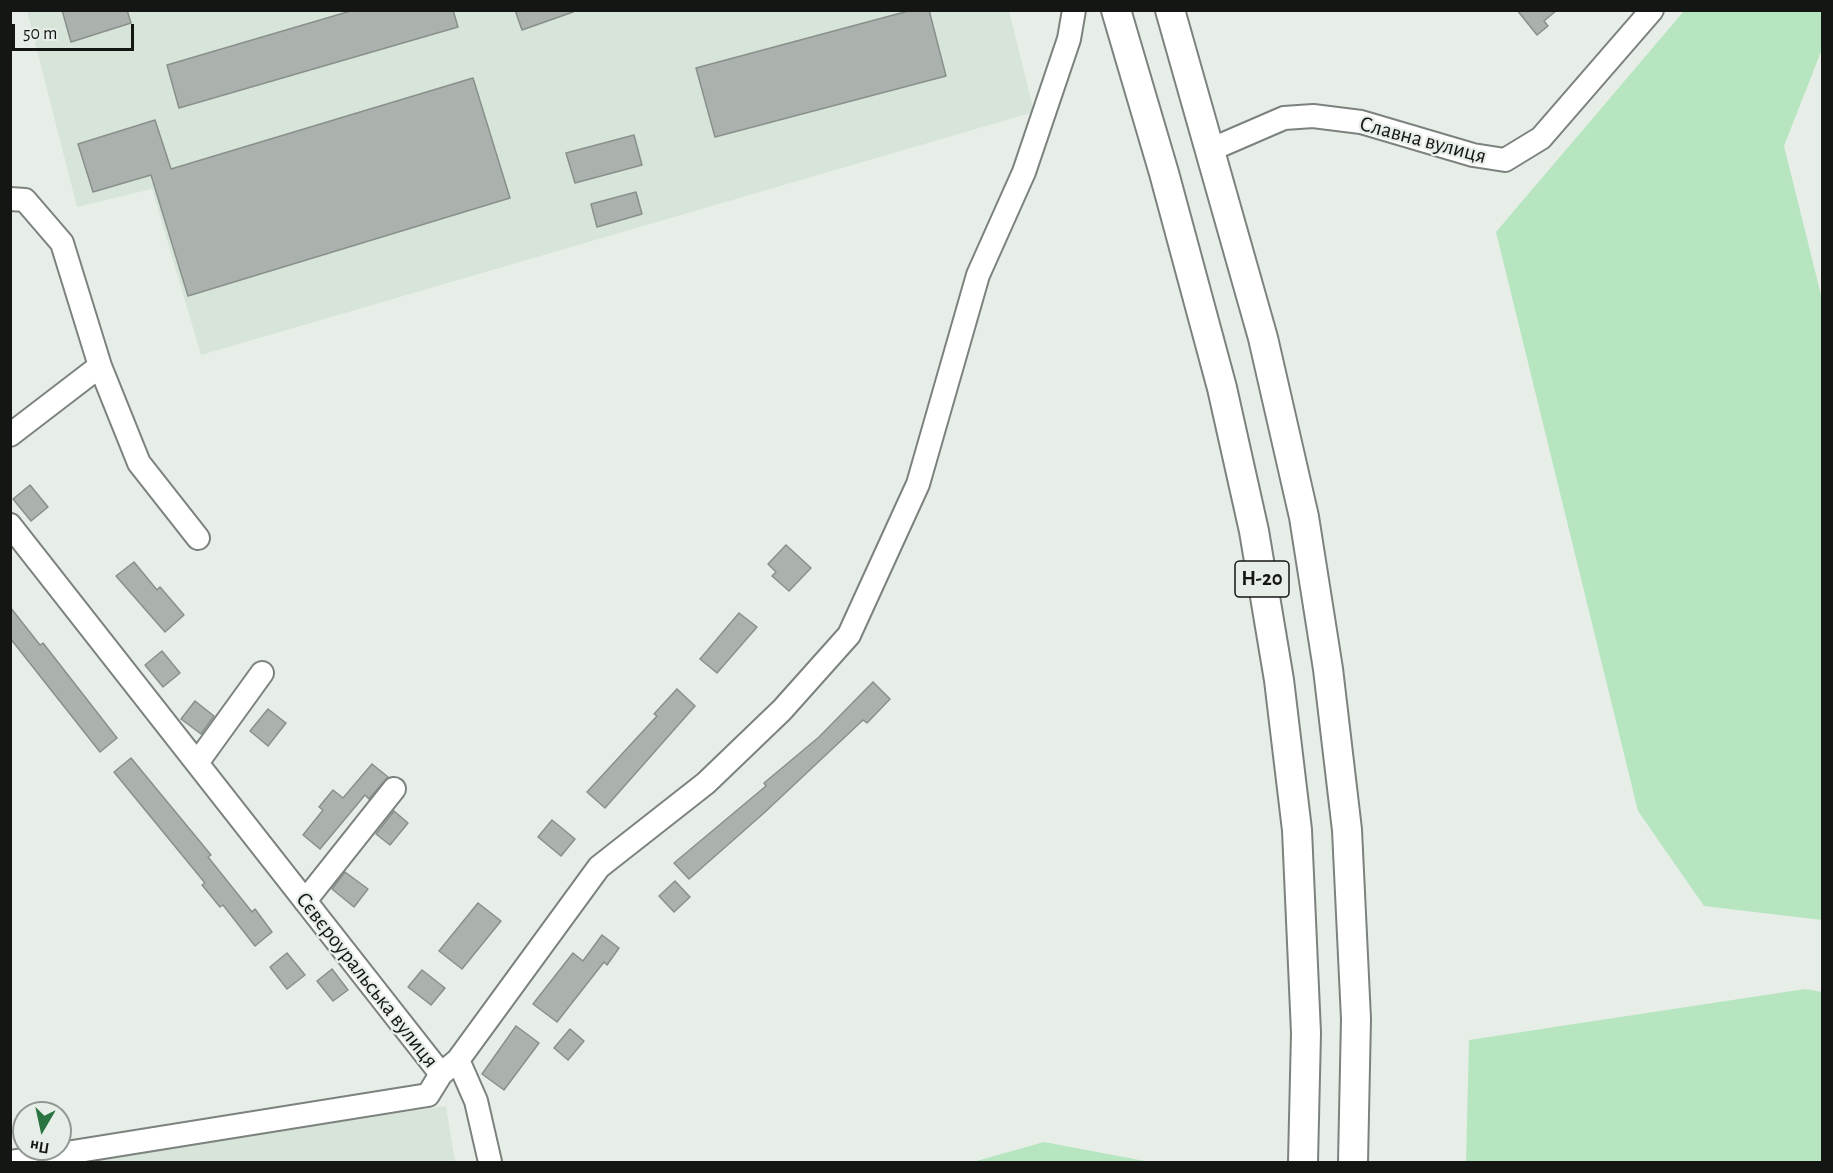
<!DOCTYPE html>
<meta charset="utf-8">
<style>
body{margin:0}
#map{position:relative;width:1833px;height:1173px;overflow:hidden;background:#e7eee8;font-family:"Alegreya Sans",sans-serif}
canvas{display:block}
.frame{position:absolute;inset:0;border:12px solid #141614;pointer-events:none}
.north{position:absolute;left:12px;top:1101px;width:60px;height:60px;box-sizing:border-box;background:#e7eee8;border:2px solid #939893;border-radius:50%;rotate:189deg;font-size:16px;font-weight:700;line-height:24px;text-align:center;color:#141614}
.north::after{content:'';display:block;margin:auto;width:21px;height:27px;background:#2a7441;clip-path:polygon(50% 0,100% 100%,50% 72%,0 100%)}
.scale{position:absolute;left:12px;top:24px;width:122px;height:27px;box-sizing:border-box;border:3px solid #141614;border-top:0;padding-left:8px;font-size:18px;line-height:21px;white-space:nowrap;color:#141614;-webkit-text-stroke:4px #e7eee8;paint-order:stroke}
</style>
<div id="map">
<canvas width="1833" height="1173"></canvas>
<div class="frame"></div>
<div class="north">Пн</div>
<div class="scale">50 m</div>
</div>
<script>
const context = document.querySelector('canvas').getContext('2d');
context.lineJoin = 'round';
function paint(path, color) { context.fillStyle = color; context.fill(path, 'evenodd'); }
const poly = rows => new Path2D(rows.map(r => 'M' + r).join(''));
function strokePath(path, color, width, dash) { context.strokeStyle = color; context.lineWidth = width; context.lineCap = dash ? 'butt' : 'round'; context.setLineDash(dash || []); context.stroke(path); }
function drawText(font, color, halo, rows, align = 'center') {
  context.font = font + ' "Alegreya Sans",sans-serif'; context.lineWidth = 4.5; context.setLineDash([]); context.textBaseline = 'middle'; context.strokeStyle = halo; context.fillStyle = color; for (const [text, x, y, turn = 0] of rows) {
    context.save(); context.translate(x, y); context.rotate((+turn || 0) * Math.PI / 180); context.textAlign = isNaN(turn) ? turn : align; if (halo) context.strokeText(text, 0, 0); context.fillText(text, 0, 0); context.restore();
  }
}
const built = poly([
 [27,11,1009,11,1034,112,201,355,152,189,77,207],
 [446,1106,455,1162,75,1162]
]);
const green = poly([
 [1684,11,1822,11,1822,49,1784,146,1822,299,1822,920,1704,906,1638,811,1496,232],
 [1805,989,1822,992,1822,1162,1466,1162,1469,1040],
 [1044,1142,1150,1162,973,1162]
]);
const building = poly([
 [62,10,127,10,131,23,71,42,62,10],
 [354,10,453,10,458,27,179,108,167,65,354,10],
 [515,10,573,10,573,12,522,30,515,10],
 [912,10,929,10,946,76,715,137,696,68,912,10],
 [1517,10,1557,10,1544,21,1548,26,1537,35,1517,10],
 [473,78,510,198,188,296,151,175,93,192,78,144,155,120,171,169,473,78],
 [634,135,642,165,575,183,566,153,634,135],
 [636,192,642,214,597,227,591,204,636,192],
 [30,485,48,507,31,521,13,499,30,485],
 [786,545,811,568,789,591,772,576,776,572,768,564,786,545],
 [134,562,157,590,160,587,184,615,165,632,116,576,134,562],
 [10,607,40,645,43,643,117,738,100,752,10,638,10,607],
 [739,613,757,627,717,673,700,659,739,613],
 [162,651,180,673,163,687,145,665,162,651],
 [873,682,890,699,867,723,863,720,764,813,689,879,674,863,766,786,764,783,819,737,873,682],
 [677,689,695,706,605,808,587,792,657,716,654,714,677,689],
 [195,701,214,716,201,734,181,719,195,701],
 [268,709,286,723,268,746,250,731,268,709],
 [131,758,211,855,208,857,252,912,255,909,272,932,255,946,223,905,220,907,202,885,205,883,114,772,131,758],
 [372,764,388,777,369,799,365,795,320,849,303,835,323,810,319,807,333,790,343,798,372,764],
 [394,811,408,823,390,845,376,834,394,811],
 [552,820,575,839,561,856,538,837,552,820],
 [345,872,368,889,354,907,332,889,345,872],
 [675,881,690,897,674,912,659,896,675,881],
 [478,903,501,921,462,969,439,951,478,903],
 [602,935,619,948,607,965,604,962,557,1022,533,1004,573,953,583,961,602,935],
 [287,953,305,975,287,989,270,967,287,953],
 [332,969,348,990,333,1001,317,981,332,969],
 [422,970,445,988,431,1005,408,987,422,970],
 [516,1026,539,1043,504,1090,482,1074,516,1026],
 [570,1029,584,1041,568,1060,554,1048,570,1029]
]);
const minor = poly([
 [1210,150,1284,118,1313,116,1361,122,1473,155,1505,160,1541,138,1652,10],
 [10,199,25,200,62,243,100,366,10,435],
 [100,366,139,463,198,538],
 [10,525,441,1074,458,1060,599,867,706,783,782,710,849,635,918,484,978,275,1024,172,1069,39,1074,10],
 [197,763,262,673],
 [305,901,394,789],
 [458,1060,476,1101,490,1162],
 [10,1162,428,1095,441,1074]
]);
const major = poly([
 [1116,10,1164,173,1222,388,1254,531,1279,680,1297,830,1306,1033,1303,1162],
 [1170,10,1263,338,1304,517,1328,669,1347,830,1356,1019,1353,1162]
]);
const shields = [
 [1262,579,54]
];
const shieldNames = [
 ["Н-20",1262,579]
];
const streetNames = [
 ["Славна вулиця",1423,140,15],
 ["Сєвєроуральська вулиця",367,980,52]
];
paint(built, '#d7e4d9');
paint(green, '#b6e5c0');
paint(building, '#abb1ac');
strokePath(building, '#89908b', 1.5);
strokePath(minor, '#7c827d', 26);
strokePath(major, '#7c827d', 32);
strokePath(minor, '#fff', 22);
strokePath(major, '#fff', 28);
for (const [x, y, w] of shields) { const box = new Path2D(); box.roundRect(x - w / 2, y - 18, w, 36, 4.5); context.fillStyle = '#e7eee8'; context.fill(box); strokePath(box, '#141614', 1.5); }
drawText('bold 21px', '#141614', null, shieldNames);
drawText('22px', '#141614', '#e7eee8', streetNames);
</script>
